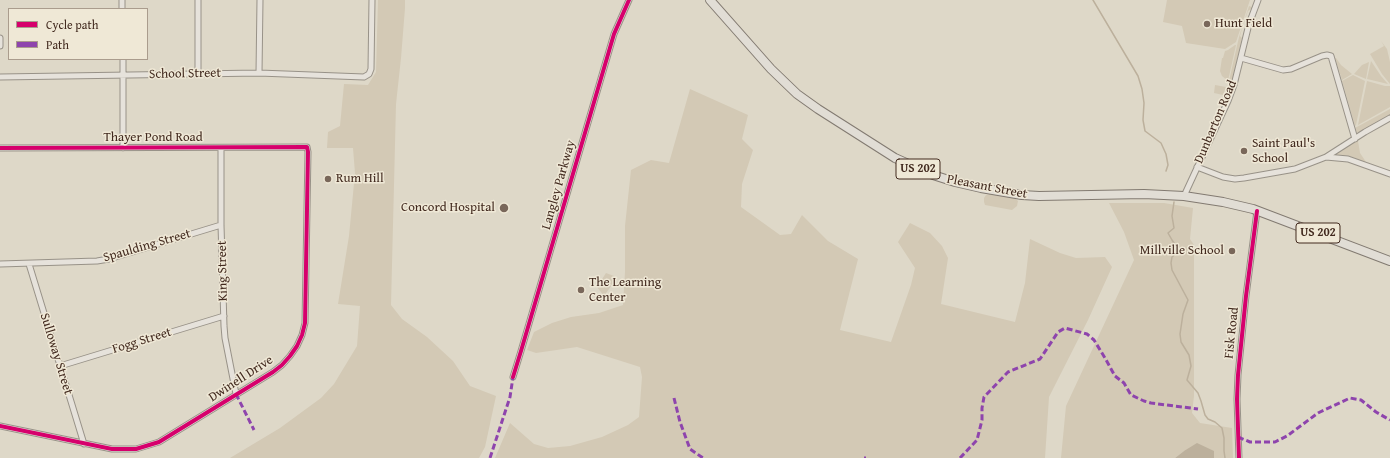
<!DOCTYPE html>
<style>
body{margin:0}
#map{position:relative;width:1390px;height:458px;overflow:hidden;background:#ded8c8;font-family:"Gentium Book Plus",serif}
canvas{display:block}
.legend{position:absolute;left:8px;top:8px;width:140px;height:52px;box-sizing:border-box;background:#efe8d6;border:1px solid #aa9c8d;margin:0;padding:5px 7px;list-style:none;font-size:12px;color:#422a1f}
.legend li{display:flex;align-items:center;gap:8px;height:20px}
.legend b{width:20px;border:1px solid #aa9c8d}
</style>
<div id="map">
<canvas width="1390" height="458"></canvas>
<ul class="legend">
<li><b style="height:5px;background:#d6006c"></b>Cycle path</li>
<li><b style="height:5px;background:#8e44ad"></b>Path</li>
</ul>
</div>
<script>
const context = document.querySelector('canvas').getContext('2d');
context.lineJoin = 'round';
function paint(path, color) { context.fillStyle = color; context.fill(path, 'evenodd'); }
const poly = rows => new Path2D(rows.map(r => 'M' + r).join(''));
function strokePath(path, color, width, dash) { context.strokeStyle = color; context.lineWidth = width; context.lineCap = dash ? 'butt' : 'round'; context.setLineDash(dash || []); context.stroke(path); }
function drawText(font, color, halo, rows, align = 'center') {
  context.font = font + ' "Gentium Book Plus",serif'; context.lineWidth = 3; context.setLineDash([]); context.textBaseline = 'middle'; context.strokeStyle = halo; context.fillStyle = color; for (const [text, x, y, turn = 0] of rows) {
    context.save(); context.translate(x, y); context.rotate((+turn || 0) * Math.PI / 180); context.textAlign = isNaN(turn) ? turn : align; if (halo) context.strokeText(text, 0, 0); context.fillText(text, 0, 0); context.restore();
  }
}
const green = poly([
 [378,0,405,0,405,8,401,58,396,104,391,305,402,319,427,337,453,361,470,386,496,396,485,447,479,458,230,458,280,428,321,398,334,384,357,346,360,306,338,304,349,236,355,173,353,148,327,148,328,132,340,126,344,84,368,85,376,72],
 [1167,0,1250,0,1236,42,1225,49,1186,43,1182,26,1163,22],
 [1249,6,1252,7,1251,9,1248,11,1243,25,1240,36,1242,38,1233,78,1229,81,1239,37],
 [1381,41,1387,49,1390,62,1390,84,1382,74,1370,54,1384,46],
 [1235,45,1236,45,1228,81,1222,76,1220,71,1222,58,1223,58,1225,51,1228,50],
 [1335,58,1336,58,1341,65,1352,74,1342,80],
 [1371,61,1381,76,1388,84,1367,79],
 [1369,62,1366,79,1354,74,1362,65],
 [1353,75,1365,81,1356,125,1355,126,1342,81],
 [1367,81,1385,86,1390,86,1390,107,1358,125],
 [1215,85,1226,87,1223,95,1214,93],
 [690,89,748,115,742,139,753,150,742,184,741,207,780,235,791,234,802,215,828,241,858,259,840,330,891,342,911,285,915,268,898,242,910,223,930,233,942,246,948,258,941,304,1015,322,1025,283,1030,239,1060,253,1076,258,1105,257,1112,267,1088,320,1049,397,1045,458,495,458,510,423,534,444,548,448,570,446,602,437,628,425,639,417,642,377,640,367,577,347,536,353,527,350,534,332,552,323,571,317,599,313,623,305,625,272,625,226,631,170,651,160,669,163],
 [1390,109,1390,116,1359,133,1357,132,1355,128],
 [1356,140,1358,141,1360,153,1366,162,1336,155,1336,152],
 [990,194,1015,198,1018,201,1017,206,1012,210,985,205,984,202,984,198,986,195],
 [1109,203,1164,203,1193,208,1190,239,1194,245,1194,396,1192,413,1200,423,1232,428,1233,458,1214,458,1214,451,1184,451,1175,458,1061,458,1066,406,1134,260,1124,232],
 [606,273,614,276,616,279,604,296,597,287]
]);
const water = poly([
 [1197,443,1214,451,1214,458,1175,458,1184,451]
]);
const stream = poly([
 [1093,0,1138,76,1142,89,1144,103,1143,120,1145,131,1161,143,1166,154,1168,165,1166,171],
 [1174,202,1172,216,1174,228,1168,233,1172,240,1178,249,1178,252,1172,257,1171,263,1172,270,1188,300,1183,314,1180,334,1181,342,1189,355,1191,366,1187,380,1198,393,1201,401,1205,415,1208,419,1215,422,1222,428,1224,438,1224,451,1225,458]
]);
const minor = poly([
 [122,0,122,9],
 [0,38,0,46],
 [1241,58,1283,70,1291,69,1322,56,1327,55,1331,56,1355,139],
 [259,73,260,0],
 [198,74,198,0],
 [0,77,259,73,364,77,369,74,371,69,372,0],
 [0,148,307,147,308,152,305,323,302,335,297,346,290,356,282,365,273,372,159,442,136,449,112,449,0,426],
 [123,148,123,59],
 [221,148,221,225,224,326,225,338,236,394],
 [1326,157,1365,132,1390,118],
 [1197,167,1223,177,1235,179,1244,178,1295,169,1326,157,1348,159,1390,174],
 [1184,196,1228,101,1234,85,1249,24,1258,0],
 [0,264,97,261,109,259,221,225],
 [29,264,84,444],
 [60,366,224,316],
 [513,377,521,351,614,34,629,0],
 [1239,458,1237,399,1238,375,1246,296,1257,211]
]);
const primary = poly([
 [710,0,771,69,797,94,818,109,895,158,933,175,955,182,981,188,1022,195,1039,196,1144,194,1184,196,1223,202,1253,209,1390,261]
]);
const quiet = poly([
 [236,394,254,430],
 [674,398,680,422,690,449,703,458],
 [1238,437,1250,442,1275,442,1287,436,1318,413,1350,398,1361,400,1376,412,1390,420],
 [490,458,510,397,513,377],
 [864,458,866,458],
 [960,458,977,440,982,420,982,408,984,397,1008,372,1040,359,1058,332,1065,328,1087,334,1094,340,1105,358,1115,376,1124,383,1131,395,1144,401,1151,403,1198,409]
]);
const cycleway = poly([
 [0,148,307,147,308,152,305,323,302,335,297,346,290,356,282,365,273,372,159,442,136,449,112,449,0,426],
 [513,377,521,351,614,34,629,0],
 [1239,458,1237,399,1238,375,1246,296,1257,211]
]);
const markers = [
 [1207,24,4,"#79675a"],
 [1244,151,4,"#79675a"],
 [328,179,4,"#79675a"],
 [504,208,5,"#79675a"],
 [1232,251,4,"#79675a"],
 [581,290,4,"#79675a"]
];
const shields = [
 [918,169,44],
 [1318,233,44]
];
const shieldNames = [
 ["US 202",918,169],
 ["US 202",1318,233]
];
const poiNames = [
 ["Hunt Field",1215,24],
 ["Saint Paul's",1252,144],
 ["School",1252,159],
 ["Rum Hill",336,179],
 ["Concord Hospital",495,208,"right"],
 ["Millville School",1224,251,"right"],
 ["The Learning",589,283],
 ["Center",589,298]
];
const streetNames = [
 ["School Street",185,74,-1],
 ["Dunbarton Road",1216,122,-67],
 ["Thayer Pond Road",153,138],
 ["Langley Parkway",559,185,-74],
 ["Pleasant Street",987,187,11],
 ["Spaulding Street",147,246,-16],
 ["King Street",223,271,-91],
 ["Fisk Road",1232,333,-84],
 ["Fogg Street",142,341,-17],
 ["Sulloway Street",56,354,73],
 ["Dwinell Drive",241,379,-33]
];
paint(green, '#d3c9b5');
paint(water, '#bcb09c');
strokePath(stream, '#bcb09c', 1.5);
strokePath(minor, '#989288', 7);
strokePath(primary, '#827a71', 10);
strokePath(minor, '#e6e2db', 5);
strokePath(primary, '#e1ddd5', 8);
strokePath(quiet, '#8e44ad', 3, [6, 3]);
strokePath(cycleway, '#d6006c', 4);
for (const [x, y, r, color] of markers) { const dot = new Path2D(); dot.arc(x, y, r, 0, 2 * Math.PI); context.fillStyle = color; context.fill(dot); strokePath(dot, '#efe8d6', 1.5); }
for (const [x, y, w] of shields) { const box = new Path2D(); box.roundRect(x - w / 2, y - 10, w, 20, 3); context.fillStyle = '#efe8d6'; context.fill(box); strokePath(box, '#422a1f', 1); }
drawText('bold 12px', '#422a1f', null, shieldNames);
drawText('13px', '#422a1f', '#efe8d6', poiNames, 'left');
drawText('13px', '#422a1f', '#efe8d6', streetNames);
</script>
